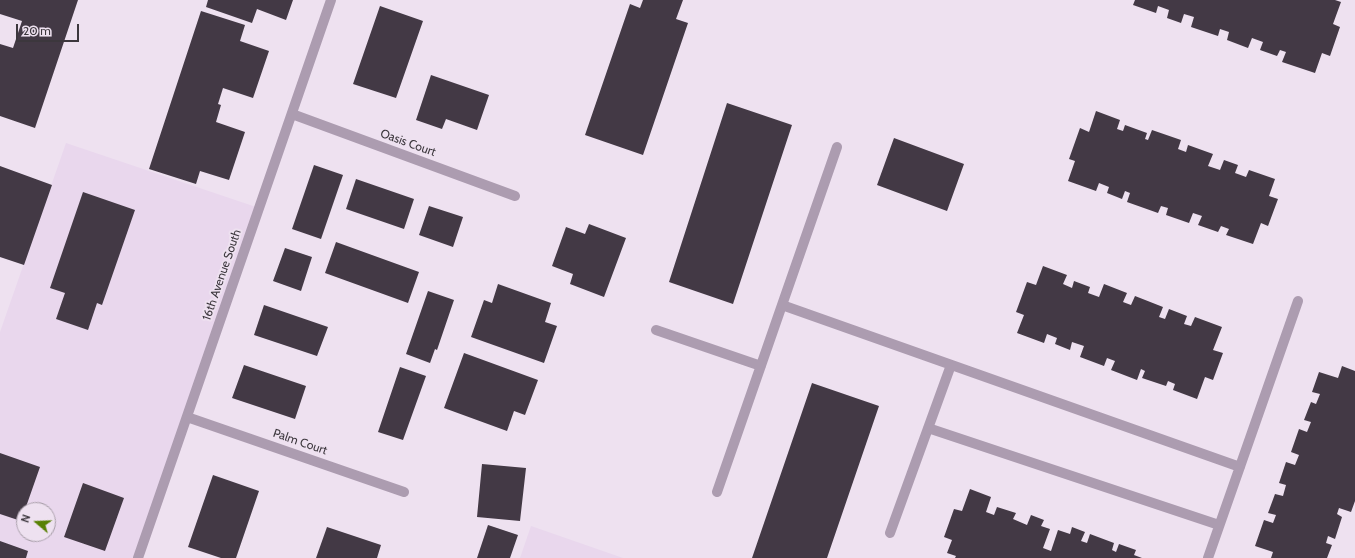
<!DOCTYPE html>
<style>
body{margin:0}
#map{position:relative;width:1355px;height:558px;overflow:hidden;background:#eee1f0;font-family:Cabin,sans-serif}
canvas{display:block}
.north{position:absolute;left:16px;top:502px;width:40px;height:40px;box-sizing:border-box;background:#eee1f0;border:1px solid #a79da8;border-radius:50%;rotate:289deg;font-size:11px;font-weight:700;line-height:16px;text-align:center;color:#3c373d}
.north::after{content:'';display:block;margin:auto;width:14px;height:18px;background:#588104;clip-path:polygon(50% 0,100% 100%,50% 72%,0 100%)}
.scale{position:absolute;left:16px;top:24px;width:63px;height:18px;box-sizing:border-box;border:2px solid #3c373d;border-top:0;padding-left:5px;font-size:12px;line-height:14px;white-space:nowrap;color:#3c373d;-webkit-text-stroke:3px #eee1f0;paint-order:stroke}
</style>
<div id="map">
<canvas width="1355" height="558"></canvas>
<div class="north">N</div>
<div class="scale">20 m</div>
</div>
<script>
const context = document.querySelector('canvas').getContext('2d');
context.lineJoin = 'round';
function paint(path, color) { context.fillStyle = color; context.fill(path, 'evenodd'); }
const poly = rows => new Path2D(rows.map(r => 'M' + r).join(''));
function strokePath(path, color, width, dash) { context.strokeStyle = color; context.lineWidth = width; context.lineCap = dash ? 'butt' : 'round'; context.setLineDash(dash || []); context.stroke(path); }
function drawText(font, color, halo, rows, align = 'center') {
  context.font = font + ' Cabin,sans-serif'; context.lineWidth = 4; context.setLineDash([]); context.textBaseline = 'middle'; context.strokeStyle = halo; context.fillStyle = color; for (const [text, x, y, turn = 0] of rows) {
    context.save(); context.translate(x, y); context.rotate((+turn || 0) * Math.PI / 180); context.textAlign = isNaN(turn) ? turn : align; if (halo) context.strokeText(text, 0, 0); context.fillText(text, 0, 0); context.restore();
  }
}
const built = poly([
 [66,143,259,208,138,558,0,558,0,332],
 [24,510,48,510,48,534,24,534],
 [531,526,623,558,520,558]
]);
const building = poly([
 [0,0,78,0,35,128,0,116,0,44,13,48,22,21,0,14],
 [208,0,293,0,286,20,257,9,252,23,206,7],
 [643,0,683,0,676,19,688,23,643,155,585,135,630,4,640,8],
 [1135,0,1335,0,1341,2,1333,24,1340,27,1330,56,1322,53,1315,73,1282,62,1286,52,1280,50,1277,56,1260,50,1263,42,1252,38,1248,48,1227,40,1229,32,1220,29,1218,36,1191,27,1194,17,1184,14,1181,23,1167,18,1169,10,1158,6,1156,13,1133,5],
 [380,6,423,21,396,98,353,84],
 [201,11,245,25,240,41,269,51,253,98,223,88,218,104,221,105,216,122,245,132,229,180,200,171,196,184,149,169],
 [431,75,489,95,477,130,446,119,442,129,416,120],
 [727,103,792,125,733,304,669,282],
 [1096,111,1120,120,1117,129,1123,131,1125,125,1147,133,1145,139,1148,140,1152,130,1181,140,1178,149,1186,152,1188,145,1213,154,1208,166,1220,170,1224,160,1238,165,1235,173,1246,177,1249,170,1275,179,1269,196,1278,199,1268,226,1261,223,1253,244,1226,235,1229,229,1221,226,1218,232,1198,225,1202,216,1193,213,1189,223,1166,215,1168,208,1161,206,1158,213,1127,202,1130,193,1125,191,1122,199,1107,193,1109,187,1099,183,1096,191,1068,181,1075,161,1069,159,1080,128,1089,132],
 [894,138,964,164,947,211,877,185],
 [314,165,343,175,321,239,292,229],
 [0,166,52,185,24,265,0,257],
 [356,179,414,199,404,229,346,209],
 [83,192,135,210,102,305,97,303,88,330,56,319,65,293,50,288],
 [429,206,463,217,453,247,419,235],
 [589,224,626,238,604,297,570,284,573,274,552,266,566,227,585,234],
 [336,242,419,272,408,303,325,273],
 [285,248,312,257,301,291,273,281],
 [1043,266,1067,275,1063,284,1072,288,1074,281,1090,287,1088,293,1099,297,1104,284,1127,293,1123,302,1131,305,1135,296,1163,307,1159,317,1165,319,1169,309,1187,316,1184,324,1191,326,1195,317,1222,327,1213,350,1223,353,1213,380,1205,377,1197,399,1173,390,1175,384,1168,381,1166,386,1142,378,1145,371,1141,369,1137,380,1111,370,1115,361,1107,358,1104,366,1080,357,1084,346,1072,342,1070,350,1055,344,1057,338,1047,334,1044,343,1017,333,1024,315,1016,312,1027,282,1036,285],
 [498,284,551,303,545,322,557,326,544,363,471,337,484,300,492,303],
 [428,291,454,300,437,350,435,349,430,363,406,354],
 [264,305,328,327,317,356,254,335],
 [464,353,538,380,525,415,514,411,507,431,444,408],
 [244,365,306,386,295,419,232,398],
 [1342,366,1355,371,1355,501,1351,512,1339,508,1337,514,1342,517,1335,539,1328,536,1326,543,1332,545,1327,558,1271,558,1273,552,1255,546,1264,520,1273,523,1276,515,1268,513,1275,494,1283,496,1286,485,1279,483,1286,462,1295,465,1299,455,1291,452,1299,429,1307,432,1311,422,1304,420,1311,402,1316,404,1320,394,1312,392,1319,372,1338,378],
 [400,367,426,376,403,440,378,432],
 [812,383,879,406,827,558,752,558],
 [0,453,40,467,21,521,0,514],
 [482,464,526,468,520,521,477,517],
 [213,475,259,491,236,558,221,558,188,547],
 [83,483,124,498,105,551,64,537],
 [970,489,991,497,986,512,994,515,997,507,1016,513,1013,519,1027,525,1031,515,1044,520,1041,526,1050,529,1043,548,1051,551,1058,530,1070,534,1072,527,1085,532,1081,541,1087,543,1090,534,1114,543,1112,550,1116,552,1119,544,1136,550,1134,555,1142,558,955,558,956,556,947,553,952,540,944,537,954,509,962,511],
 [488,525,518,535,510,558,477,558],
 [327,527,381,545,377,558,316,558],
 [0,541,28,551,26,558,0,558]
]);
const minor = poly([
 [292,114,515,196],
 [837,147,782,305,1240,467],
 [656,330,761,366],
 [187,417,404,492],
 [928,428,1219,525],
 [717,492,782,305],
 [890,533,951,365],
 [138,558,331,0],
 [1208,558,1298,301]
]);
const streetNames = [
 ["Oasis Court",408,143,20],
 ["16th Avenue South",222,275,-71],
 ["Palm Court",300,442,19]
];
paint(built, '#e9d7ed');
paint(building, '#433945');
strokePath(minor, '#ac9cb0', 10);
drawText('12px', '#3c373d', '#eee1f0', streetNames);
</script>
